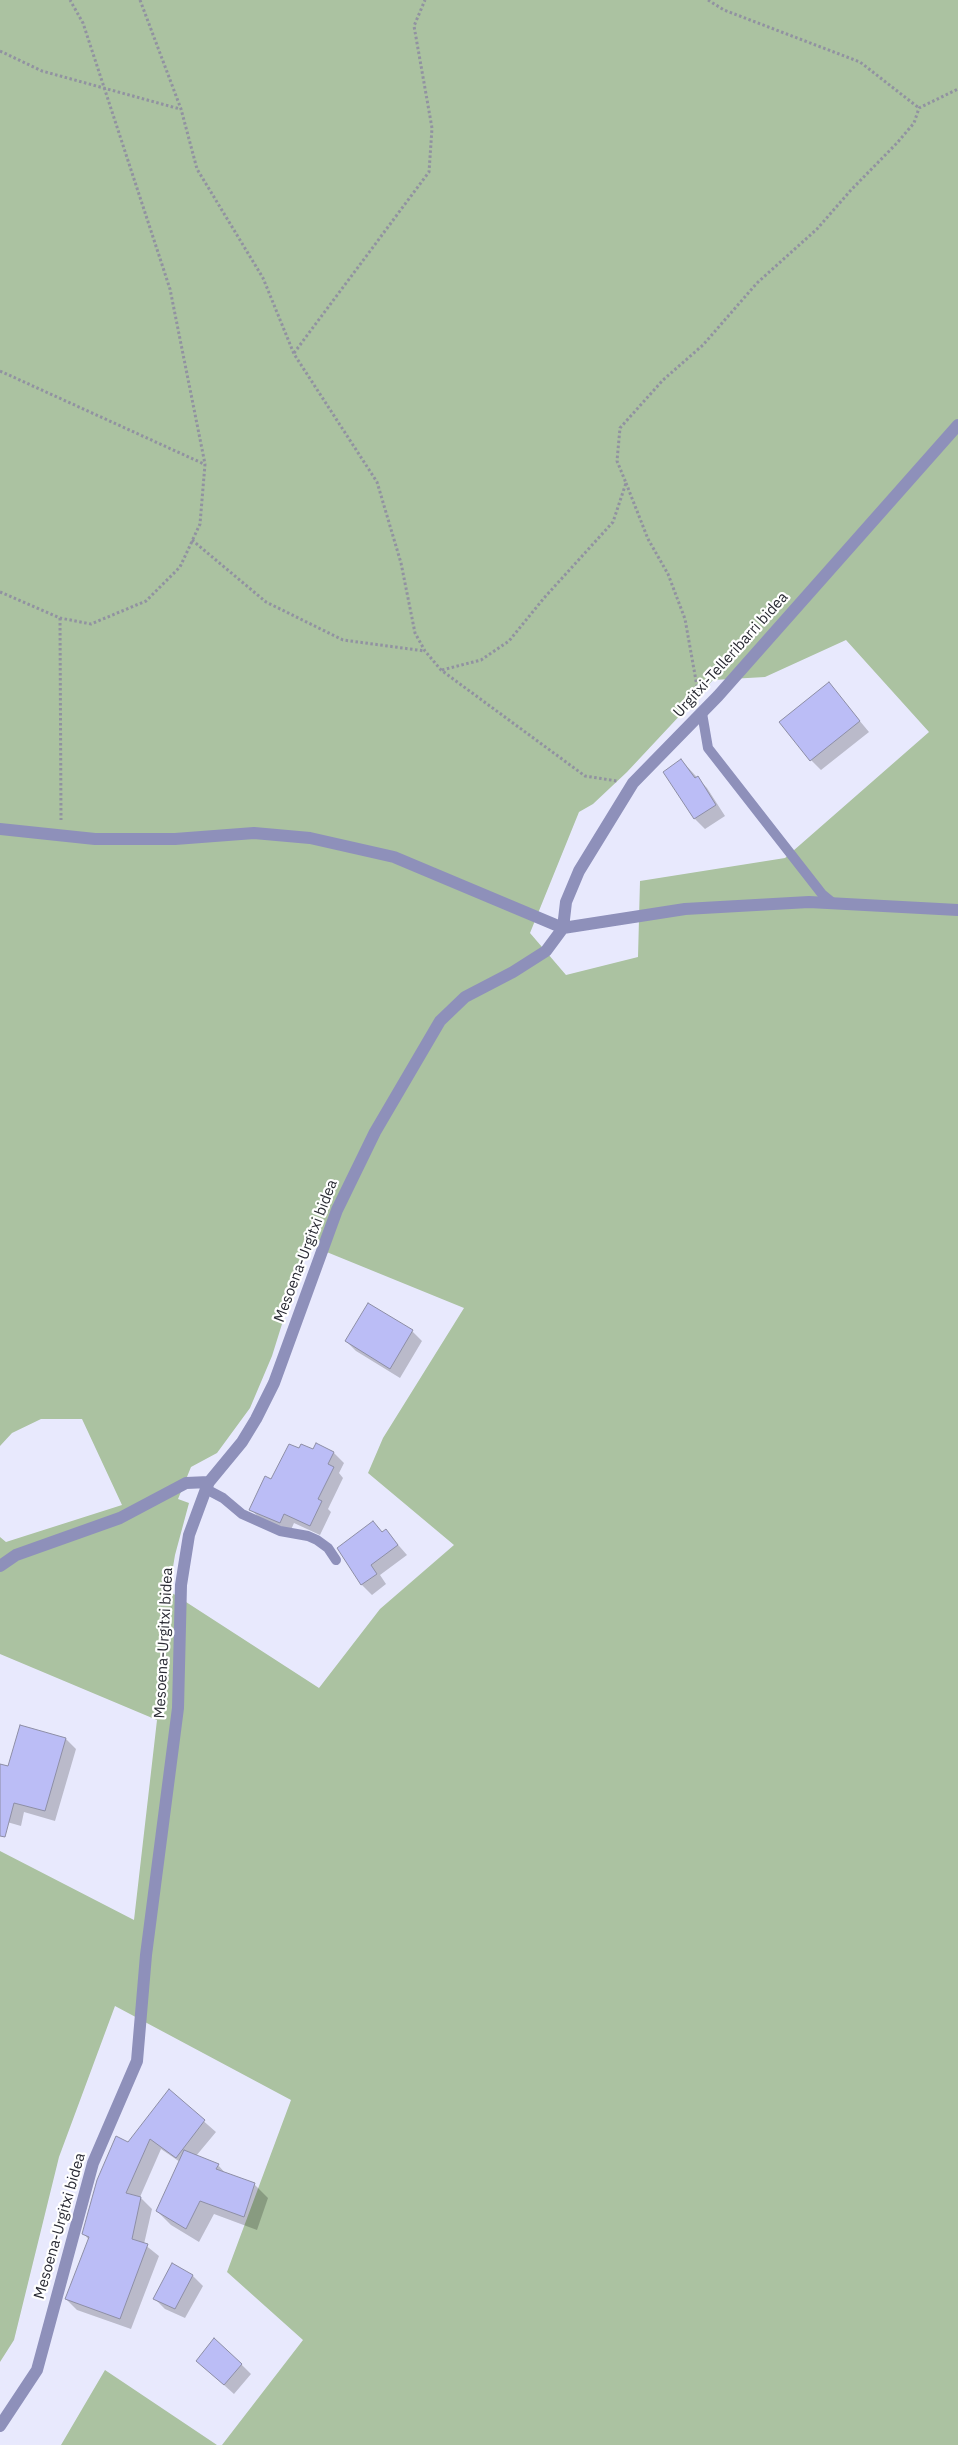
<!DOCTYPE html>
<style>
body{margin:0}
canvas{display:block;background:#e8e9fd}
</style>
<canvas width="958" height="2445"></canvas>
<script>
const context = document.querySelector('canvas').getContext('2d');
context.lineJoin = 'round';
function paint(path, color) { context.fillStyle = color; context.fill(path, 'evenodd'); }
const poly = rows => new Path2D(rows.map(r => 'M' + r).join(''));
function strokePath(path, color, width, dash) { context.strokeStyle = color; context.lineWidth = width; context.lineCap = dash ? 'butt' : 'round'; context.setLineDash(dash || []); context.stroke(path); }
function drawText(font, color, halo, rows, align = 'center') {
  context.font = font + ' "IBM Plex Sans",sans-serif'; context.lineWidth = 4.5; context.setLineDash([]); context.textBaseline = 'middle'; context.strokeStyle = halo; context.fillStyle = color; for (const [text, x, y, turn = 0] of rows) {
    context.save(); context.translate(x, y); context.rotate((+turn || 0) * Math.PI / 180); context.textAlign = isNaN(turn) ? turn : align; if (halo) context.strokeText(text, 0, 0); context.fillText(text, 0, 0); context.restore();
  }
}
const green = poly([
 [0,0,958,0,958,2445,222,2445,303,2340,227,2272,291,2100,115,2006,59,2157,14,2340,0,2362,0,1851,134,1920,157,1720,0,1654,0,1537,6,1542,122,1505,82,1419,41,1419,12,1433,0,1446],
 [846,640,929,732,785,858,640,881,638,957,566,975,530,933,579,812,593,804,627,772,713,680,765,677],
 [307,1244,464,1308,383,1438,368,1473,454,1545,380,1609,319,1688,169,1591,175,1555,189,1503,178,1499,191,1467,217,1453,250,1408,272,1356],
 [105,2370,217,2445,61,2445]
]);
const shadow = poly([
 [829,684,869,732,821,770,811,760],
 [681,760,707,788,725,816,705,829,695,819,665,772],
 [368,1305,412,1331,422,1341,400,1378,356,1351,346,1341],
 [316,1444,334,1453,344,1463,339,1473,343,1478,328,1509,331,1512,320,1535,294,1523,290,1532,261,1519,250,1509,299,1450,313,1451],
 [373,1523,383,1533,386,1531,407,1555,380,1575,386,1584,372,1595,362,1585,338,1549],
 [66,1739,76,1749,55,1821,24,1812,21,1826,0,1820,0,1765,9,1768],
 [169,2091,216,2132,196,2156,218,2165,227,2175,254,2184,268,2198,257,2230,214,2214,199,2242,171,2225,157,2211,180,2162,161,2149,140,2197,152,2209,144,2244,159,2256,131,2329,77,2310,66,2299,89,2240,84,2234,129,2143],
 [173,2264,193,2276,203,2286,185,2318,165,2309,155,2299],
 [197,2361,241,2364,251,2374,234,2394]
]);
const building = poly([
 [829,682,860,721,810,761,779,722,829,682],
 [681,759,695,778,698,776,716,805,694,819,663,772,681,759],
 [368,1303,413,1330,390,1369,345,1341,368,1303],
 [316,1443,334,1452,328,1464,334,1467,318,1499,322,1501,310,1526,284,1514,280,1523,249,1510,265,1476,271,1479,289,1444,299,1448,301,1444,313,1449,316,1443],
 [373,1521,382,1532,386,1529,398,1545,371,1565,377,1574,361,1585,337,1548,373,1521],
 [20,1725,66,1738,45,1811,14,1803,5,1837,0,1836,0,1764,8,1766,20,1725],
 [169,2089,205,2120,176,2158,150,2139,126,2193,141,2197,132,2239,148,2244,120,2319,65,2299,89,2237,82,2234,97,2180,116,2136,128,2142,169,2089],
 [184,2150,219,2164,216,2169,255,2183,244,2217,200,2201,186,2229,156,2211,184,2150],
 [172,2263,193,2275,175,2309,153,2299,172,2263],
 [214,2338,242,2364,224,2385,196,2361,214,2338]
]);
const path = poly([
 [140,0,181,109,197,169,263,278,294,354,377,482,401,563,415,633,425,651,441,670,585,776,617,781],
 [708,0,724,10,860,62,919,108],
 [0,51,42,71,180,109],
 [294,353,429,172,432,128,414,26,425,0],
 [0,371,204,464],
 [626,483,648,539,668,574,685,619,698,692],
 [192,540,266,602,343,640,425,651],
 [0,592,60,618,91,624,146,601,180,567,200,524,205,464,170,289,83,23,70,0],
 [60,618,61,820],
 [442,670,481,660,509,641,544,598,613,522,626,483,617,461,620,428,663,380,703,345,757,283,817,229,851,190,897,143,914,123,919,108,958,89]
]);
const lane = poly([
 [702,713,708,748,822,894,833,903],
 [206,1489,223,1498,242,1514,280,1531,308,1536,317,1540,328,1548,336,1560]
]);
const street = poly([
 [0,829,95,839,175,839,254,833,310,838,394,857,563,928,685,909,809,902,958,910],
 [563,928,566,902,579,871,633,783,718,696,958,425],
 [0,1566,16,1555,120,1518,186,1483,209,1482],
 [0,2426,37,2370,93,2163,137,2061,146,1955,178,1708,181,1585,189,1535,206,1489,209,1482,242,1442,256,1419,274,1383,337,1210,375,1132,440,1021,465,997,513,972,546,951,563,928]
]);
const streetNames = [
 ["Urgitxi-Telleribarri bidea",731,655,-48],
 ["Mesoena-Urgitxi bidea",306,1251,-69],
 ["Mesoena-Urgitxi bidea",164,1643,-87],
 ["Mesoena-Urgitxi bidea",60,2226,-74]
];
paint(green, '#abc2a1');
paint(shadow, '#0003');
paint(building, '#bbbdf6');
strokePath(building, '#8d8ea5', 1);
strokePath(path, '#9192a1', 3, [2.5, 2.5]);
strokePath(lane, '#8e90ba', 10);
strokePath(street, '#8e90ba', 12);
drawText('15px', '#292a33', '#fff', streetNames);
</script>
